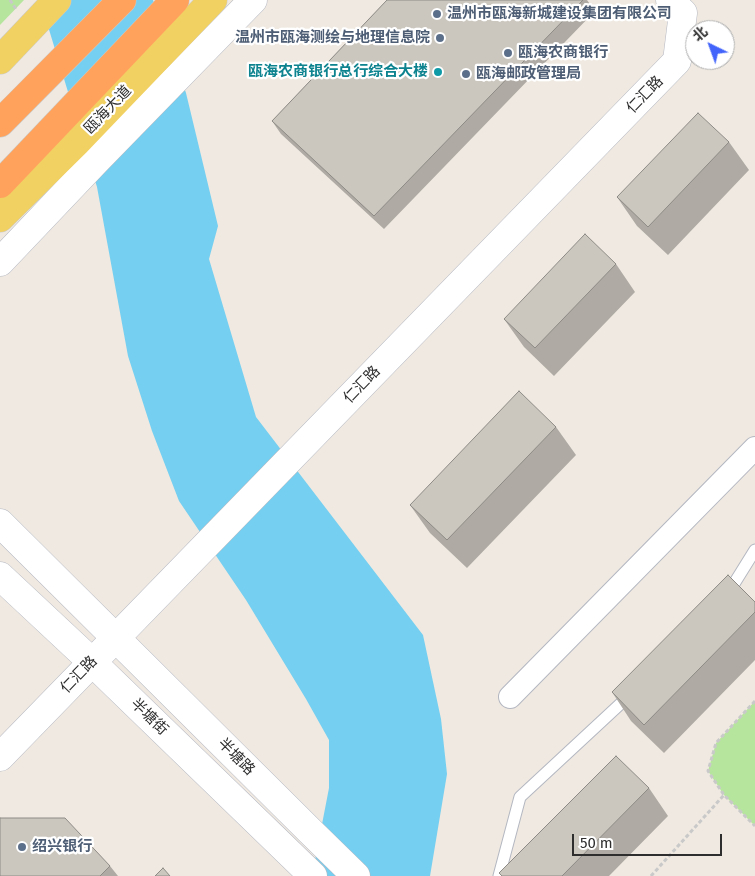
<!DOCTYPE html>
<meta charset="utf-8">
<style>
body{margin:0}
#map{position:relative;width:755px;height:876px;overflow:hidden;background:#efe9e1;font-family:"Fira Sans","Noto Sans SC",sans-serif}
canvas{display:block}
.north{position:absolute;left:685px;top:20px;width:50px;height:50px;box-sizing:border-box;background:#fff;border:1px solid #ababab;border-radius:50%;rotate:318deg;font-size:14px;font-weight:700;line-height:20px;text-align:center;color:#2e2e2e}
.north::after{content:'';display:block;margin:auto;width:18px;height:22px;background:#4264fb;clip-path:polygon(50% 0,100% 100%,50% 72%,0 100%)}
.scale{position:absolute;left:572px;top:834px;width:150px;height:22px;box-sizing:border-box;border:2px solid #2e2e2e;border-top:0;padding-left:6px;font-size:15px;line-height:18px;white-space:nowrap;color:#2e2e2e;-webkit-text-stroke:4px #fff;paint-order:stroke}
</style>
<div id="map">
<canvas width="755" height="876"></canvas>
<div class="north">北</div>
<div class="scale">50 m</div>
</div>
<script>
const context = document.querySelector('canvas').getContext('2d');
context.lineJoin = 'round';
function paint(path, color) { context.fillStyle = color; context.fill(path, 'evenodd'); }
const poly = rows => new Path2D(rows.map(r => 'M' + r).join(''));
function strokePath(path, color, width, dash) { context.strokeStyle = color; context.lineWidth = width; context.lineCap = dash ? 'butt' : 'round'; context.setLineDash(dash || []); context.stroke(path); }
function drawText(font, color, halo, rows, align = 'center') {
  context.font = font + ' "Fira Sans","Noto Sans SC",sans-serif'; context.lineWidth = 4.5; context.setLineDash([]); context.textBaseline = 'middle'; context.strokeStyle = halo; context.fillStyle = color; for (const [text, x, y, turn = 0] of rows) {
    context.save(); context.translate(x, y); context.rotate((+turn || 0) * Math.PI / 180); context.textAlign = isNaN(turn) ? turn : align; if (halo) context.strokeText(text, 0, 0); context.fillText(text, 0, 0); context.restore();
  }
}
const green = poly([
 [0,0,24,0,0,25],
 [755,701,755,826,724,795,708,771,716,743]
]);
const water = poly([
 [40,0,153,0,186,93,218,226,209,259,256,417,423,635,441,719,447,774,430,876,312,876,329,788,329,740,306,699,246,600,179,501,152,431,128,356,97,187]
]);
const path = poly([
 [10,0,16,9],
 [755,701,716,743,708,771,724,795,755,826],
 [651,876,724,795]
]);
const lane = poly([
 [727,595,755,550],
 [499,876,520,797,631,694]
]);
const street = poly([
 [510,697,755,448]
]);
const secondary = poly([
 [0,262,96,161,253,0],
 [0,523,309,830,356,876],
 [0,576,92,662,313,876],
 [0,757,677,61,683,13,670,0]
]);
const primary = poly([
 [0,60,57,0],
 [0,218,76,143,213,0]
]);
const highway = poly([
 [0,123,122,0],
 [0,184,175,0]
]);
const wall = poly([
 [387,0,587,0,595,11,384,229,281,134,272,121],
 [729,142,749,170,668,255,637,226,617,197],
 [616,264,635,292,554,376,524,347,504,319],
 [556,427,576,455,467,568,430,533,410,505],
 [755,602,755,660,664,753,631,721,612,692],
 [649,788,668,816,609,876,502,876,499,873],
 [110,866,118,876,0,876]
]);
const building = poly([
 [387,0,583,0,374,216,272,121,387,0],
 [698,113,729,142,648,227,617,197,698,113],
 [585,234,616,264,535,348,504,319,585,234],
 [519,391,556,427,447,540,410,505,519,391],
 [728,575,755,602,755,612,644,725,612,692,728,575],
 [616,756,649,788,562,876,502,876,499,873,616,756],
 [0,818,65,818,110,866,100,876,0,876,0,818],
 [163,868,170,876,155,876,163,868]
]);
const markers = [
 [437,14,5,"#5c6f8a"],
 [440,38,5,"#5c6f8a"],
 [508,53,5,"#5c6f8a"],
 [438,72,5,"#0f9aa8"],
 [466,74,5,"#5c6f8a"],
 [22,847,5,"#5c6f8a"]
];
const serviceNames = [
 ["温州市瓯海新城建设集团有限公司",447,14],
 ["温州市瓯海测绘与地理信息院",430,38,"right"],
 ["瓯海农商银行",518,53],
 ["瓯海邮政管理局",476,74],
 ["绍兴银行",32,847]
];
const cultureNames = [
 ["瓯海农商银行总行综合大楼",428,72]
];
const streetNames = [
 ["仁汇路",645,95,-46],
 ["瓯海大道",108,110,-46],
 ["仁汇路",362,385,-46],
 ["仁汇路",79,675,-46],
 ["半塘街",149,717,44],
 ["半塘路",236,757,45]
];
paint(green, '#b6e59e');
paint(water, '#75cff0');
strokePath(lane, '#b4b7c1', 13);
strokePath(street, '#b4b7c1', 24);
strokePath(secondary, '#b4b7c1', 29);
strokePath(primary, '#c9c9c9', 29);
strokePath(highway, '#c9c9c9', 29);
strokePath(path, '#c9c9c9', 3, [4, 2.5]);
strokePath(lane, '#fff', 11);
strokePath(street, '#fff', 22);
strokePath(secondary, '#fff', 28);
strokePath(primary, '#f2d163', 28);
strokePath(highway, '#ffa35c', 28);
paint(wall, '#afaba4');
paint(building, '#cbc7bf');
strokePath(building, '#8e8b86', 1);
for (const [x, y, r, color] of markers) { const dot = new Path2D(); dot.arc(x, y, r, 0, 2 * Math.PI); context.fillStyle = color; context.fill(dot); strokePath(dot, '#fff', 2); }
drawText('bold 15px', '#4e5e75', '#fff', serviceNames, 'left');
drawText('bold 15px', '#0d838f', '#fff', cultureNames, 'right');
drawText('15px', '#2e2e2e', '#fff', streetNames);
</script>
